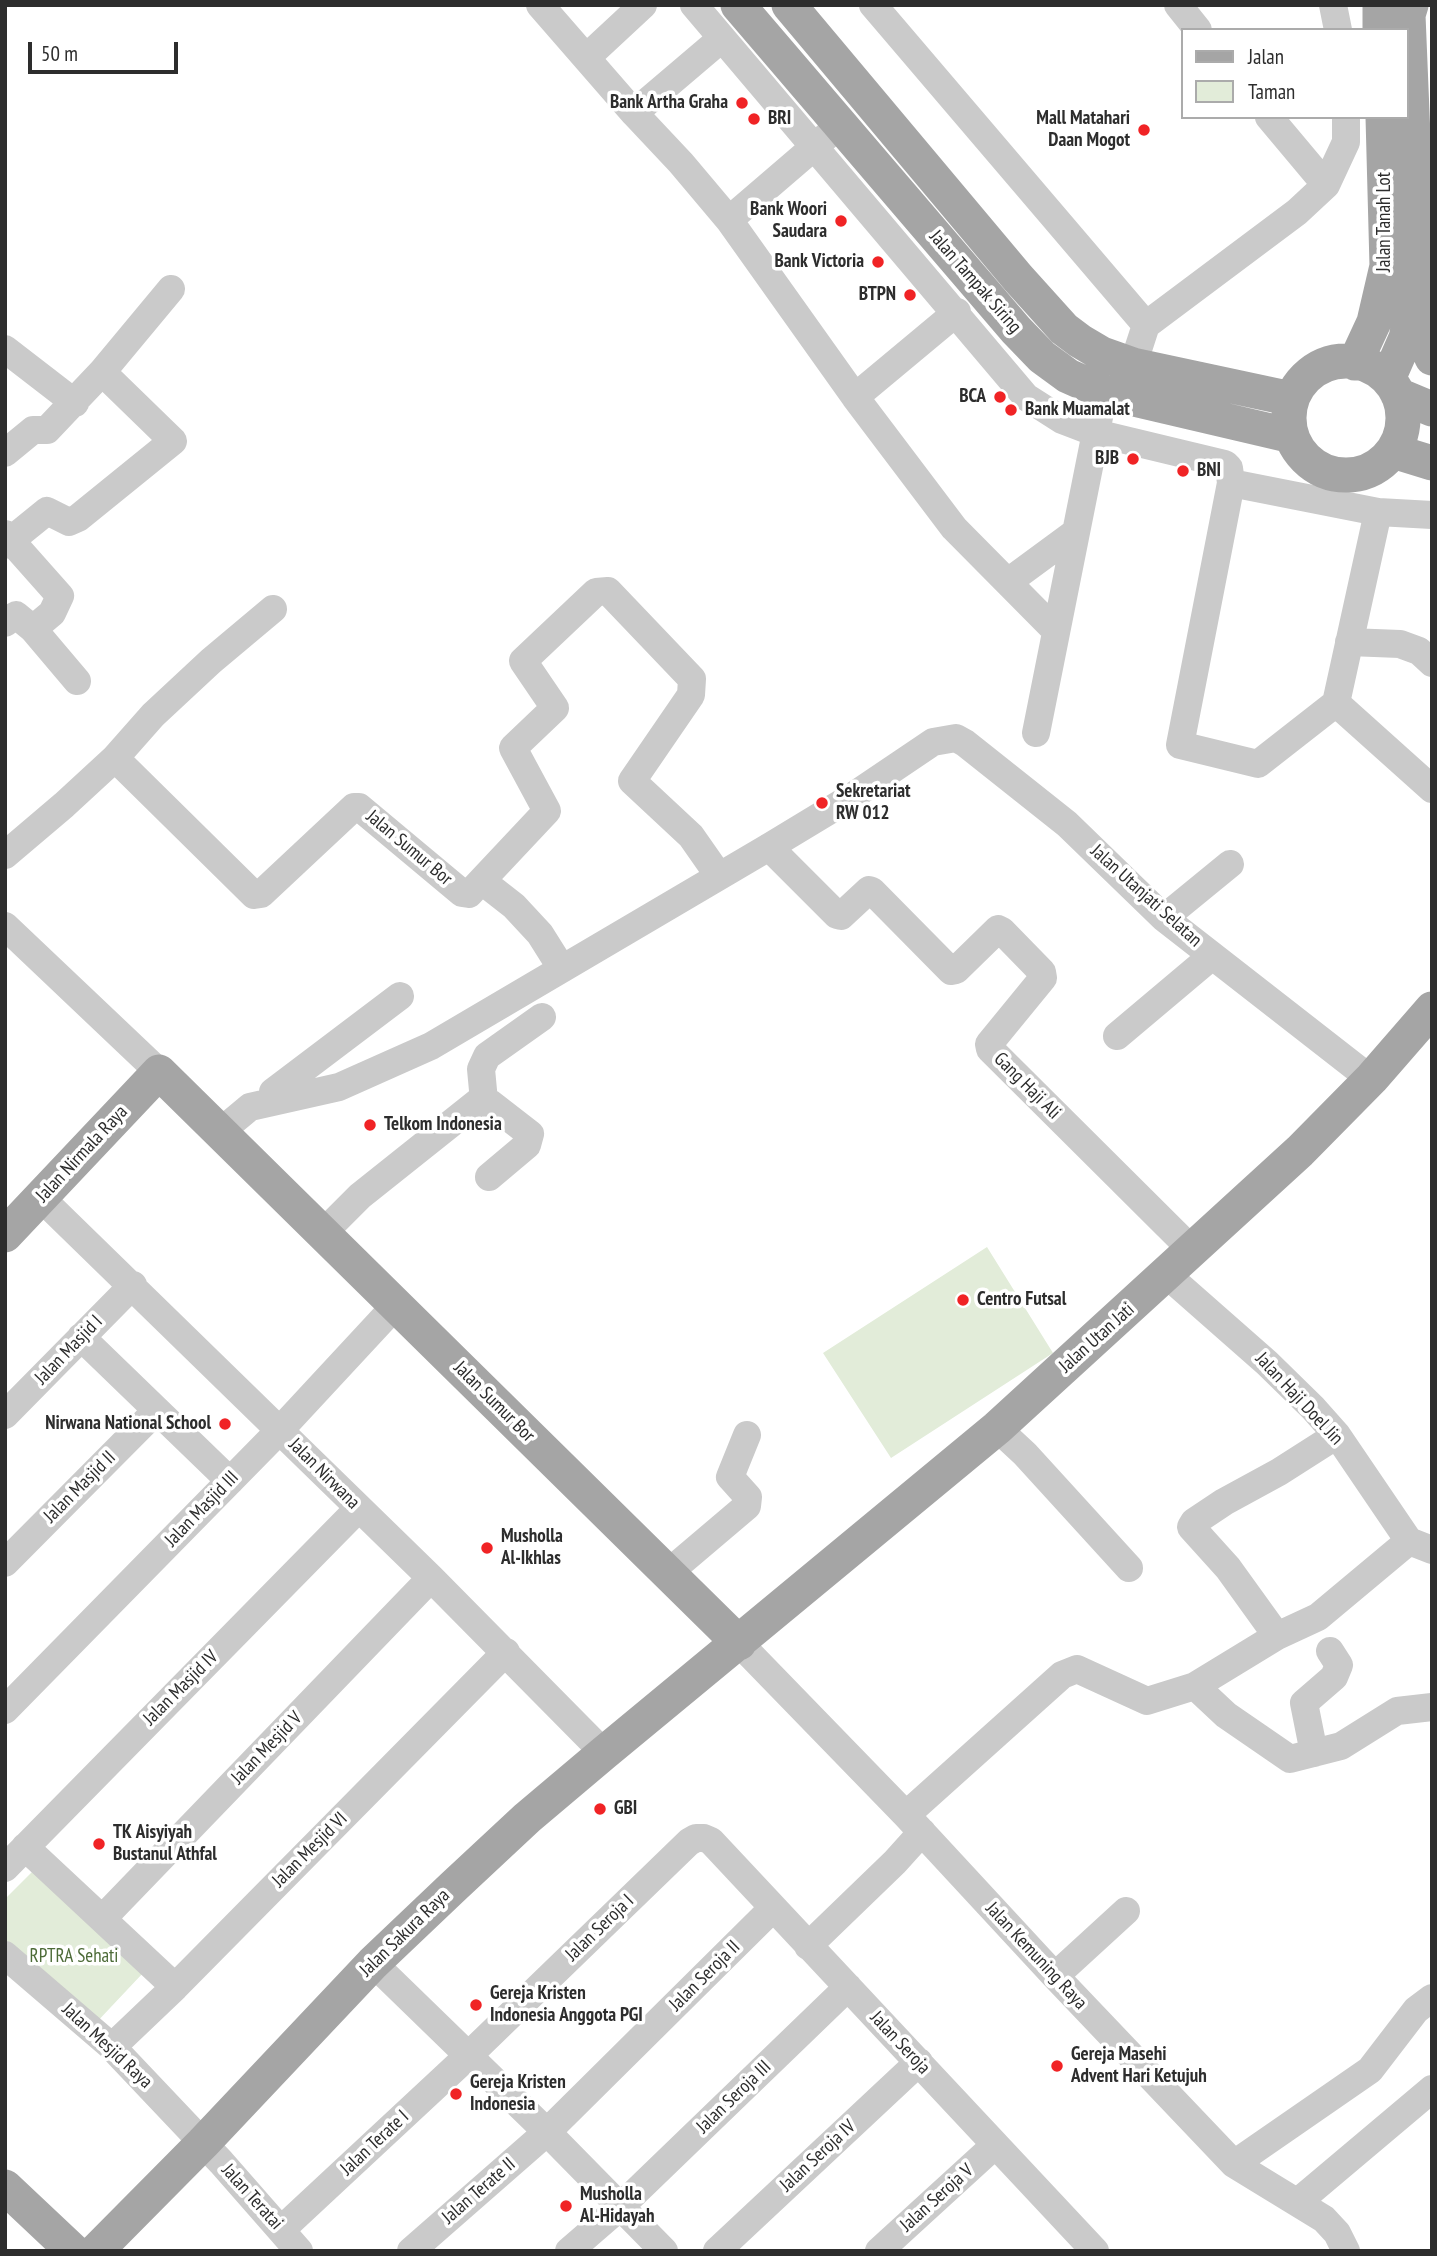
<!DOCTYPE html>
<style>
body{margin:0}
#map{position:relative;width:1437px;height:2256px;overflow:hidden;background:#fff;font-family:"PT Sans Narrow",sans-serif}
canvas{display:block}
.frame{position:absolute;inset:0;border:7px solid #2d2d2d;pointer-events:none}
.legend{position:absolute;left:1181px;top:28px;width:228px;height:91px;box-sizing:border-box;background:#fff;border:2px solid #ababab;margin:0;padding:9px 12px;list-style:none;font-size:21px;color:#2d2d2d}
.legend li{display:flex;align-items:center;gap:14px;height:35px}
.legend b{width:35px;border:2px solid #ababab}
.scale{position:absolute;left:28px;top:42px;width:150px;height:32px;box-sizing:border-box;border:4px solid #2d2d2d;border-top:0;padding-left:9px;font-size:21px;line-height:24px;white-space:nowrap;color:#2d2d2d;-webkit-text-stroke:5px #fff;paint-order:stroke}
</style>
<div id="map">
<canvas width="1437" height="2256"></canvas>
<div class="frame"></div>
<ul class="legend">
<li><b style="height:9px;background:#a5a5a5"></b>Jalan</li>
<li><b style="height:19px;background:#e2ecd9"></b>Taman</li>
</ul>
<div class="scale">50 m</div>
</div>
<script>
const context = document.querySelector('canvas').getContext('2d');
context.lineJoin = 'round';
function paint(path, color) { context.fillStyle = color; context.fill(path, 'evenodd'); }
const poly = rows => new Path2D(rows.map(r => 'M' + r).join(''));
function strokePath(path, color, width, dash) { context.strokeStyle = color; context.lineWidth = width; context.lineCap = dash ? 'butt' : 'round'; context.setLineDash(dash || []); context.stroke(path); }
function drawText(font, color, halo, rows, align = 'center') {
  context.font = font + ' "PT Sans Narrow",sans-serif'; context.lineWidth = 7; context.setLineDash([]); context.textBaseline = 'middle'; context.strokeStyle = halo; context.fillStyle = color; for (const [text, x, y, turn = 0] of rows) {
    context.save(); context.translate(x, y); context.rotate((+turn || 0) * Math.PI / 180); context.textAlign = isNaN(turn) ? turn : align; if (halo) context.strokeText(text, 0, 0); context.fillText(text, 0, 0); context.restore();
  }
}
const green = poly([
 [987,1247,1053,1353,891,1458,823,1353],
 [34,1870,143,1973,94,2025,5,1941,5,1899]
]);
const minor = poly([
 [540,5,634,113],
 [694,5,1026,397,1062,420,1096,433,1225,464,1229,468,1231,483,1180,745,1258,764,1336,703,1378,512],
 [873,5,1146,325],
 [1178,5,1198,30],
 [1333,5,1338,30],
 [721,39,634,113,681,163,729,220,855,397],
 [586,58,643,5],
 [1326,185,1346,142,1346,117],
 [729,220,828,135],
 [957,312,855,397,954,528,1056,631],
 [5,349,75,403],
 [1133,365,1146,325,1297,212,1326,185,1269,117],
 [5,453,33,430,47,430,102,372],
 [1231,483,1378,512,1432,515],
 [5,534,60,596,52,613,33,629],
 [5,545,47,511,69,522,78,518,173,441,102,372,171,289],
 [1008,582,1076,532],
 [5,623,16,615,33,629,77,681],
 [1349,642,1400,644,1419,651,1432,663],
 [1336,703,1432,789],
 [1036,733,1104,392],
 [115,758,254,895,261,894,354,807,359,807,462,893,469,894,547,811,513,748,555,708,523,661,596,592,608,591,692,679,691,695,632,781,691,836,719,876],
 [769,847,837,915,841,916,869,890,872,891,951,971,956,970,998,929,1002,931,1042,972,1043,978,989,1044,990,1049,1193,1251],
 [5,855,64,805,115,758,153,715,211,661,273,609],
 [482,881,514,906,540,934,562,969],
 [1164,918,1230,864],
 [5,926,159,1072],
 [1117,1036,1212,956],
 [484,1101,481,1069,487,1056,542,1017],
 [272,1102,273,1092,400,996],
 [220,1132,250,1107,339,1087,431,1046,769,847,850,798,933,742,956,738,965,743,1067,824,1164,918,1359,1070,1372,1078],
 [41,1198,431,1578,604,1753],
 [323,1233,360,1196,478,1102,490,1103,530,1134,527,1145,489,1177],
 [1167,1275,1267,1363,1313,1408,1337,1435,1409,1541],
 [81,1337,230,1481],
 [5,1415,133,1285],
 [997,1428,1025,1454,1129,1568],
 [1409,1541,1432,1550],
 [5,1563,156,1411],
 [668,1573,747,1506,748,1497,730,1477,747,1435],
 [1277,1636,1228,1568,1191,1527,1194,1522,1224,1502,1279,1472,1337,1435],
 [739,1643,906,1815,1055,1976,1234,2164,1324,2219,1337,2233,1346,2251],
 [1195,1686,1226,1715,1290,1759,1341,1746,1397,1711,1432,1707],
 [5,1710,280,1430,396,1305],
 [1314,1753,1304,1703,1334,1677,1339,1665,1330,1651],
 [906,1815,1062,1675,1077,1669,1147,1701,1195,1686,1277,1636,1318,1617,1409,1541],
 [25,1847,175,1987],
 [5,1868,358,1509],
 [103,1918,431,1578],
 [808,1946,895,1862,922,1832],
 [5,1955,112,2047,221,2162,299,2251],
 [373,1963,547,2132,664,2251],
 [1055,1976,1126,1911],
 [112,2047,175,1987,506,1652],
 [1234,2164,1370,2070,1416,2010,1432,1998],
 [1299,2201,1432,2089],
 [281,2230,469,2055,689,1842,696,1838,704,1838,711,1841,1095,2251],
 [411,2251,547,2132,773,1908],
 [569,2251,620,2207,848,1987],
 [717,2251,919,2062],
 [879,2251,994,2146]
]);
const major = poly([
 [738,5,1016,330,1042,357,1068,376,1104,392,1292,436],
 [789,5,1018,278,1064,329,1080,341,1102,354,1133,365,1292,399],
 [1380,5,1380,30],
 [1413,315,1432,358],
 '1289 418a57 57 0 1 1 114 0a57 57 0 1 1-114 0Z',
 [1355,363,1374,322,1387,266,1383,117],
 [1388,379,1406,338,1419,282,1408,15,1411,5],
 [1398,395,1432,409],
 [1393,451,1432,463],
 [5,1235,159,1072,739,1643],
 [5,2187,73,2251],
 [96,2251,203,2143,373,1963,453,1887,527,1818,604,1753,997,1428,1300,1151,1372,1078,1432,1009]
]);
const markers = [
 [742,103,7,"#f02325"],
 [754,119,7,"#f02325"],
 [1144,130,7,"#f02325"],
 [841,221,7,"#f02325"],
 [878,262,7,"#f02325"],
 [910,295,7,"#f02325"],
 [1000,397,7,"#f02325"],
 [1011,410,7,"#f02325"],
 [1133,459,7,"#f02325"],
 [1183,471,7,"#f02325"],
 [822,803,7,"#f02325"],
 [370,1125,7,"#f02325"],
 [963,1300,7,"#f02325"],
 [225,1424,7,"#f02325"],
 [487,1548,7,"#f02325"],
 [600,1809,7,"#f02325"],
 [99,1844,7,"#f02325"],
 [476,2005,7,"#f02325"],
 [1057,2066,7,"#f02325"],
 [456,2094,7,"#f02325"],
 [566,2206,7,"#f02325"]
];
const poiNames = [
 ["Bank Artha Graha",728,103,"right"],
 ["BRI",768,119],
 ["Mall Matahari",1130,119,"right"],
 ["Daan Mogot",1130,141,"right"],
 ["Bank Woori",827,210,"right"],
 ["Saudara",827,232,"right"],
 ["Bank Victoria",864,262,"right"],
 ["BTPN",896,295,"right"],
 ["BCA",986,397,"right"],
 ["Bank Muamalat",1025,410],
 ["BJB",1119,459,"right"],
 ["BNI",1197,471],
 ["Sekretariat",836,792],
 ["RW 012",836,814],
 ["Telkom Indonesia",384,1125],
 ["Centro Futsal",977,1300],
 ["Nirwana National School",211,1424,"right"],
 ["Musholla",501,1537],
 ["Al-Ikhlas",501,1559],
 ["GBI",614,1809],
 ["TK Aisyiyah",113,1833],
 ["Bustanul Athfal",113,1855],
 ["Gereja Kristen",490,1994],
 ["Indonesia Anggota PGI",490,2016],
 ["Gereja Masehi",1071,2055],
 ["Advent Hari Ketujuh",1071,2077],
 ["Gereja Kristen",470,2083],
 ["Indonesia",470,2105],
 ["Musholla",580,2195],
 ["Al-Hidayah",580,2217]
];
const streetNames = [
 ["Jalan Tanah Lot",1385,222,-90],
 ["Jalan Tampak Siring",975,282,49],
 ["Jalan Sumur Bor",409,848,40],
 ["Jalan Utanjati Selatan",1146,896,42],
 ["Gang Haji Ali",1027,1086,45],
 ["Jalan Nirmala Raya",82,1154,-47],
 ["Jalan Utan Jati",1097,1338,-42],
 ["Jalan Masjid I",69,1350,-46],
 ["Jalan Haji Doel Jin",1299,1399,47],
 ["Jalan Sumur Bor",494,1402,45],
 ["Jalan Nirwana",324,1474,45],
 ["Jalan Masjid II",80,1487,-45],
 ["Jalan Masjid III",202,1509,-46],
 ["Jalan Masjid IV",181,1688,-45],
 ["Jalan Mesjid V",267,1748,-46],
 ["Jalan Mesjid VI",310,1850,-45],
 ["Jalan Seroja I",600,1928,-44],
 ["Jalan Sakura Raya",405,1933,-44],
 ["Jalan Kemuning Raya",1036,1956,47],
 ["Jalan Seroja II",705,1976,-45],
 ["Jalan Seroja",900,2043,47],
 ["Jalan Mesjid Raya",107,2046,43],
 ["Jalan Seroja III",734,2097,-44],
 ["Jalan Terate I",375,2143,-43],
 ["Jalan Seroja IV",818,2156,-43],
 ["Jalan Terate II",479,2191,-41],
 ["Jalan Teratai",252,2197,48],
 ["Jalan Seroja V",937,2198,-42]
];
const parkNames = [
 ["RPTRA Sehati",74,1957]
];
paint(green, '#e2ecd9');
strokePath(minor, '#cacaca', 28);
strokePath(major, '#a5a5a5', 35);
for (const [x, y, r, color] of markers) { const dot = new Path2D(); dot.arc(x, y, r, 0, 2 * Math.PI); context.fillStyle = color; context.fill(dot); strokePath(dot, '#fff', 2.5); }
drawText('bold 19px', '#2d2d2d', '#fff', poiNames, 'left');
drawText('19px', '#2d2d2d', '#fff', streetNames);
drawText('19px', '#4d6b38', '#fff', parkNames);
</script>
